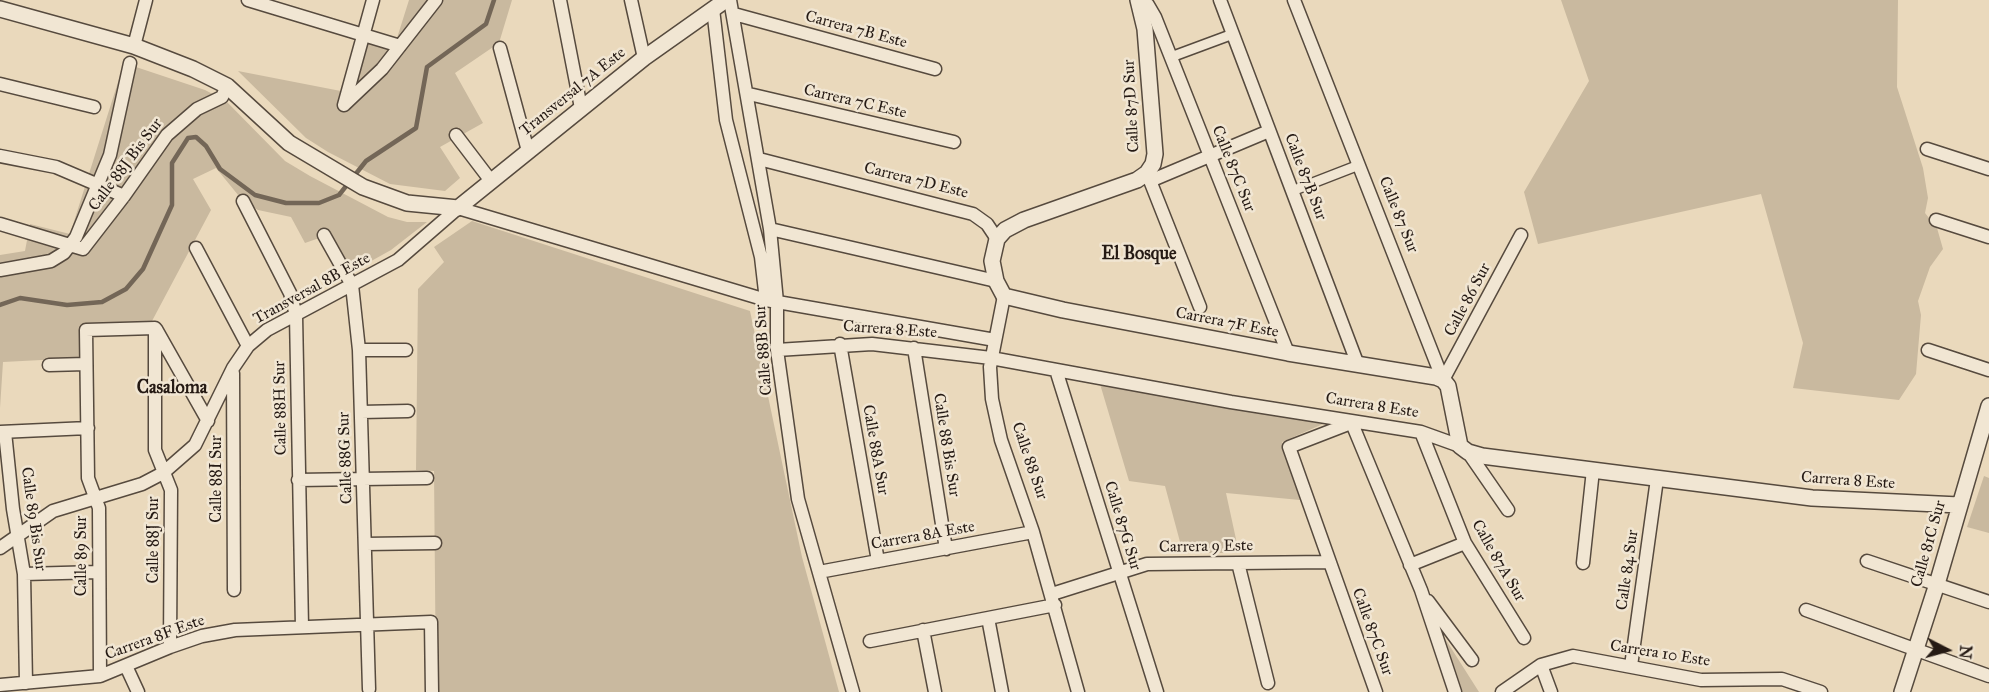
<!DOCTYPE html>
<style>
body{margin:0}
#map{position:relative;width:1989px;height:692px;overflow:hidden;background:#ead9bc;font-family:"IM FELL Great Primer",serif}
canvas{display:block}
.north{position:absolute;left:1917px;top:620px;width:60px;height:60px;-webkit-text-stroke:4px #f1e6d3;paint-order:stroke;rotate:96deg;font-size:16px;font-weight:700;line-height:24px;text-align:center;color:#251a14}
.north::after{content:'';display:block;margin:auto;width:21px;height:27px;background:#251a14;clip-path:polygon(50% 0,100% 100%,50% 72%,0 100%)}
</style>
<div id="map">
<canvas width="1989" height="692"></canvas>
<div class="north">N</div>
</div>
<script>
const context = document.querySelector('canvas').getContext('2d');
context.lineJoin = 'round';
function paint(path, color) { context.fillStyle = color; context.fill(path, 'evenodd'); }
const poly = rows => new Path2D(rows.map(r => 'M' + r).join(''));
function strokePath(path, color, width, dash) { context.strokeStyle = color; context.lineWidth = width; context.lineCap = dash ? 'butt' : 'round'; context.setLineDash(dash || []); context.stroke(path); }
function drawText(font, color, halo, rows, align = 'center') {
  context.font = font + ' "IM FELL Great Primer",serif'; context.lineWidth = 5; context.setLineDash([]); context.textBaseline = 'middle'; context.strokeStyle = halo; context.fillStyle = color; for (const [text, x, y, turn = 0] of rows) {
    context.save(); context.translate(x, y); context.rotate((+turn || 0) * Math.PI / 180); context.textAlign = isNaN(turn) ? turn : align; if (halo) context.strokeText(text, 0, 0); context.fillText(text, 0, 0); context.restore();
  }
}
const green = poly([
 [409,0,512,0,499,43,455,73,483,123,440,147,460,178,445,191,390,184,328,152,306,138,238,71,351,93,370,31,397,38],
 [1561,0,1898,0,1897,87,1923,168,1928,198,1925,213,1937,228,1943,249,1930,267,1918,301,1921,315,1916,374,1899,400,1793,388,1803,343,1761,194,1538,244,1524,192,1589,81],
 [124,63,205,90,226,101,285,161,310,176,388,217,407,222,427,222,391,250,348,274,325,236,305,243,291,217,258,210,243,201,216,168,193,179,211,210,152,321,82,326,80,358,3,362,0,408,0,255,25,251,30,224,70,234],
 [472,221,750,311,802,557,839,692,436,692,434,471,416,470,418,289,444,262,434,247],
 [1100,384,1323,424,1282,442,1300,500,1226,493,1239,553,1183,553,1165,486,1129,481],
 [1984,476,1989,478,1989,533,1967,527],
 [1425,607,1479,692,1448,692]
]);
const stream = poly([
 [0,305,20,298,67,305,102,302,126,289,143,269,172,205,172,163,188,138,196,137,206,146,220,169,255,195,286,203,319,203,339,195,366,161,416,128,427,67,486,24,494,0]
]);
const pedestrian = poly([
 [1171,57,1233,34],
 [1292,191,1359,165]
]);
const minor = poly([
 [248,0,400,46],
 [560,0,581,108],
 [631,0,644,58],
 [730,0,770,229,777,302,777,350,798,499,853,692],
 [1141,0,1148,5,1155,17,1288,353],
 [1220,0,1358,365],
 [1294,0,1443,380],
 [713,9,726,120,761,257,766,300],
 [734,14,935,69],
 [134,46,146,0],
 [500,48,528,151],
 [0,84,94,107],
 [749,94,954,142],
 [344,105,382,69,436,0],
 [344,105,373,0],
 [456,135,491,181],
 [1927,149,1989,169],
 [0,156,56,167,124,196],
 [759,159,973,214,987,224,997,239],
 [1147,173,1200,307],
 [1150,181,1269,131],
 [243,201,290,293,296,315,302,627],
 [1936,220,1989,237],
 [0,224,83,249,124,196,167,135,197,109,222,97,227,86],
 [770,229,996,281],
 [324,235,352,285,359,350,369,689],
 [196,248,248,346],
 [0,270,51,261,64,253,76,237,110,155,130,63],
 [1004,296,990,367,992,399,1001,440,1033,532,1078,692],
 [155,328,155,450,171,490,170,647],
 [156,329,208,421],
 [840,344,878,561],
 [914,348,946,549],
 [359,350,406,350],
 [777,350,872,344,991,358,1231,402,1421,432,1460,446],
 [1928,350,1989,370],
 [49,365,86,364],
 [1056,370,1157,692],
 [233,373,234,590],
 [1443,380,1521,235],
 [361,412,408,411],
 [1351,421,1421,590,1455,692],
 [1351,423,1289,447,1376,692],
 [0,432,88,428],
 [5,432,13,509,24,574,26,683],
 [1421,432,1465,543,1524,638],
 [1468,452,1508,510],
 [298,480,427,478],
 [365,544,435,543],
 [0,548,53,511,142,484,163,473,195,445,233,368,248,346,267,330,398,260,458,208,766,300,995,340],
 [1867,561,1989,602],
 [1238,563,1268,683],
 [1583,563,1593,470],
 [1410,565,1465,543],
 [819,572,1033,532],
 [24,574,99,572],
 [1052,594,1147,564,1329,562],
 [1428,601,1472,660],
 [1806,610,1989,676],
 [988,618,1002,692],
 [923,630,935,692],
 [870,641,1055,605],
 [1541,665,1551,692],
 [126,666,138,692],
 [1631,666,1657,479],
 [100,676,99,508,88,478,86,330,155,328],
 [0,685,100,676,170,647,202,636,235,630,431,622,432,692],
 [1502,692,1541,665,1573,656,1701,680,1782,679,1821,692]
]);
const tertiary = poly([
 [1138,0,1145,29,1155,154,1153,164,1147,173,1137,180,1024,220,1005,230,997,239,992,261,996,281,1004,296,1063,310,1288,353,1436,377,1443,380,1448,386,1460,446,1468,452,1482,456,1812,498,1959,505],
 [0,9,134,46,193,69,227,86,289,143,363,187,407,203,458,208,644,58,726,0],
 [1902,692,1937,584,1989,406]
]);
const streetNames = [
 ["Carrera 7B Este",856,30,15],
 ["Transversal 7A Este",573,92,-39],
 ["Carrera 7C Este",855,102,13],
 ["Calle 87D Sur",1132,106,-93],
 ["Calle 88J Bis Sur",126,165,-53],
 ["Calle 87C Sur",1233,169,68],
 ["Calle 87B Sur",1305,177,69],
 ["Carrera 7D Este",916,181,14],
 ["Calle 87 Sur",1398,215,68],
 ["Transversal 8B Este",312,289,-29],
 ["Calle 86 Sur",1468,300,-62],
 ["Carrera 7F Este",1227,323,11],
 ["Carrera 8 Este",890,330,4],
 ["Calle 88B Sur",764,350,-94],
 ["Carrera 8 Este",1372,406,9],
 ["Calle 88H Sur",281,408,-91],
 ["Calle 88 Bis Sur",946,445,81],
 ["Calle 88A Sur",875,450,80],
 ["Calle 88G Sur",346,458,-92],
 ["Calle 88 Sur",1029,461,71],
 ["Calle 88I Sur",217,479,-90],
 ["Carrera 8 Este",1848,481,4],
 ["Calle 89 Bis Sur",33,519,82],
 ["Calle 87G Sur",1122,526,73],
 ["Carrera 8A Este",923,536,-10],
 ["Calle 88J Sur",154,540,-90],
 ["Calle 81C Sur",1929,544,-74],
 ["Carrera 9 Este",1206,547,-1],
 ["Calle 89 Sur",82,556,-90],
 ["Calle 87A Sur",1498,561,60],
 ["Calle 84 Sur",1628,570,-82],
 ["Calle 87C Sur",1372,632,70],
 ["Carrera 8F Este",155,638,-20],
 ["Carrera 10 Este",1660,654,9]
];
const neighbourhoodNames = [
 ["El Bosque",1139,255],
 ["Casaloma",172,389]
];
paint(green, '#c9b99f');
strokePath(stream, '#736657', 4.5);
strokePath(pedestrian, '#564a3e', 12);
strokePath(minor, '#564a3e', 15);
strokePath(tertiary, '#564a3e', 18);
strokePath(pedestrian, '#f1e6d3', 9);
strokePath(minor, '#f1e6d3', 12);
strokePath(tertiary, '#f1e6d3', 15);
drawText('16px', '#251a14', '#f1e6d3', streetNames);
drawText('bold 18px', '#251a14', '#f1e6d3', neighbourhoodNames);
</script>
